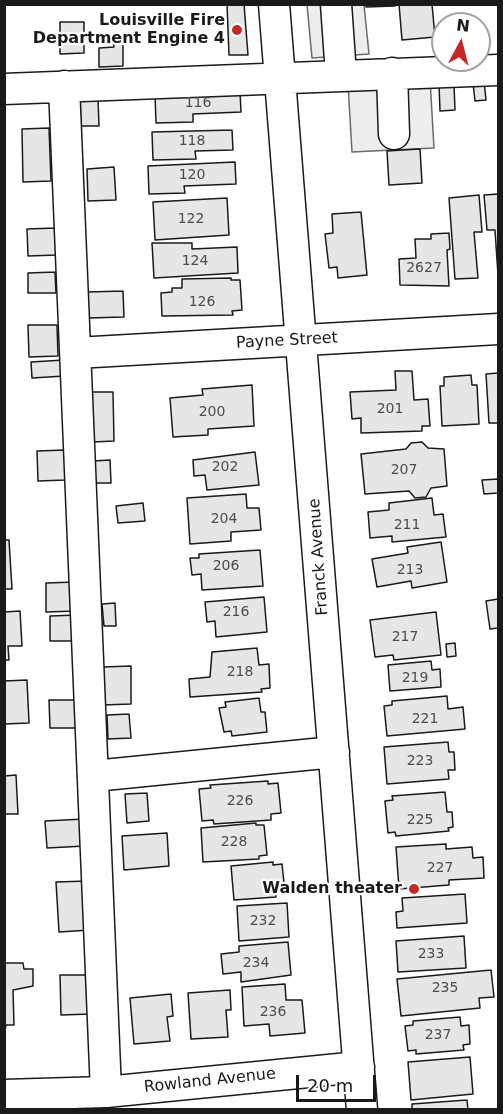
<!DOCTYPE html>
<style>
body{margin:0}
#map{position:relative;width:503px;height:1114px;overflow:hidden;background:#fff;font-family:"DejaVu Sans",sans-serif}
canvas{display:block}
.frame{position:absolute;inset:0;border:6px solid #1a1a1a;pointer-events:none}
.north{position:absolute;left:431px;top:12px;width:60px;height:60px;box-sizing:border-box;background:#fff;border:2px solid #a3a3a3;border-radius:50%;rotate:7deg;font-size:16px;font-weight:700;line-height:24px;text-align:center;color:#1a1a1a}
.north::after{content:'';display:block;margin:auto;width:21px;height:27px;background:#c62828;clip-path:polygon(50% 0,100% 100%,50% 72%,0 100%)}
.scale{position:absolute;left:296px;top:1075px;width:80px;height:27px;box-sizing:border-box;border:3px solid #1a1a1a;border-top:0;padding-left:8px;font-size:18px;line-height:21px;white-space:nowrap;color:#1a1a1a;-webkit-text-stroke:4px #fff;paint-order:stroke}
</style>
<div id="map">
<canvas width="503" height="1114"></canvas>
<div class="frame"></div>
<div class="north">N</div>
<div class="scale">20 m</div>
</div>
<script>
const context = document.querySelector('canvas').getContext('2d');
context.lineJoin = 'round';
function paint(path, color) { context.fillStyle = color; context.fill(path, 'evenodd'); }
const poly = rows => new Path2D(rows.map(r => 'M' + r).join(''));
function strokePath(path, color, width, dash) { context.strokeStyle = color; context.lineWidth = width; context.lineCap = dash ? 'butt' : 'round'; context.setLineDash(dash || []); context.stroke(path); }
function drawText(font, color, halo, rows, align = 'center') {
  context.font = font + ' "DejaVu Sans",sans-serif'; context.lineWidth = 4.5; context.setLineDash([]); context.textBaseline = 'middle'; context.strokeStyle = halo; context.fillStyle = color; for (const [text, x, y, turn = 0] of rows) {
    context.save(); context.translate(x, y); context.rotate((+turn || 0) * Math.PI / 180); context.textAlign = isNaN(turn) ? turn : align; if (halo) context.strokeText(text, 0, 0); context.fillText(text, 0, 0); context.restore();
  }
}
const built = poly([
 [307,5,364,5,369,54,312,58,307,5],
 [430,79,434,148,352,152,348,84,430,79]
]);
const building = poly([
 [227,4,244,4,248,55,229,55,227,4],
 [366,4,395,4,395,6,366,7,366,4],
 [399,4,432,4,435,37,402,40,399,4],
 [60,22,84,22,84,53,60,54,60,22],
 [113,41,123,41,123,66,99,67,99,48,114,47,113,41],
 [484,81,486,100,475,101,473,83,484,81],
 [439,85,454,85,455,110,440,111,439,85],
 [240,91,241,112,193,114,193,122,156,123,155,94,240,91],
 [80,98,98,98,99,126,81,126,80,98],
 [49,128,51,181,23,182,22,129,49,128],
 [232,130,233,150,195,151,196,159,153,160,152,132,232,130],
 [420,149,422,183,389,185,387,151,420,149],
 [235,162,236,184,184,186,185,193,149,194,148,166,235,162],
 [114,167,116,200,88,201,87,169,114,167],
 [498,194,498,275,495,230,487,230,484,195,498,194],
 [479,195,482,232,474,232,478,278,455,279,449,198,479,195],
 [227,198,229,235,155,240,153,202,227,198],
 [361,212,367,275,338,278,337,267,329,268,325,234,333,233,332,214,361,212],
 [56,228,57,255,28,256,27,229,56,228],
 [449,233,450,249,447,250,449,286,400,285,399,259,416,258,415,239,431,239,431,234,449,233],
 [152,243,192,243,192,249,237,247,238,273,154,278,152,243],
 [55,272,56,293,28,293,28,273,55,272],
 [231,278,231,280,240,280,242,310,232,311,233,315,162,316,161,293,172,292,172,288,182,288,182,279,231,278],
 [123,291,124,317,88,318,87,292,123,291],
 [28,325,57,325,58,356,29,357,28,325],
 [64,360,65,376,32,378,31,362,64,360],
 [395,371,412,371,414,400,428,399,430,426,422,426,422,431,361,433,361,418,352,419,350,392,396,390,395,371],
 [498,373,498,423,489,423,486,374,498,373],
 [471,375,472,385,477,385,479,424,442,426,440,386,444,386,444,377,471,375],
 [252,385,254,426,208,429,208,435,173,437,170,398,203,395,202,389,252,385],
 [92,392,113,392,114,441,93,442,92,392],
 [422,442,428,448,444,449,447,486,431,488,426,497,415,498,409,491,365,494,361,454,406,449,411,443,422,442],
 [65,450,66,480,38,481,37,451,65,450],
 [255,452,259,485,207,490,205,475,194,476,193,460,255,452],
 [110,460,111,483,95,483,93,461,110,460],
 [498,479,498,493,484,494,482,480,498,479],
 [246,494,247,508,259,508,261,530,231,532,231,541,190,544,187,498,246,494],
 [432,498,434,515,443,514,446,537,392,542,392,536,370,538,368,512,389,510,389,503,432,498],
 [143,503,145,521,118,523,116,506,143,503],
 [4,540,9,540,12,589,4,589,4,540],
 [441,542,447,582,412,588,411,581,377,587,372,559,408,553,407,547,441,542],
 [260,550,263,586,202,590,201,574,192,575,190,558,199,558,199,554,260,550],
 [76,582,76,611,46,612,46,583,76,582],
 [264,597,267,632,216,637,215,621,207,622,205,602,264,597],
 [498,599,498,628,490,629,486,601,498,599],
 [115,603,116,626,104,626,102,604,115,603],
 [20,611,22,646,8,646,9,660,4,660,4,612,20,611],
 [436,612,441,655,394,660,393,655,375,657,370,620,436,612],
 [77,615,77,641,50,641,50,616,77,615],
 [455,643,456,656,447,657,446,644,455,643],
 [257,648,259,665,269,664,270,688,261,689,262,692,190,697,189,679,210,677,212,652,257,648],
 [431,661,432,670,440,669,441,687,390,691,388,665,431,661],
 [131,666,131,704,103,705,103,667,131,666],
 [27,680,29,723,4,724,4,681,27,680],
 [447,696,448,709,463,707,465,729,387,736,384,706,392,705,392,701,447,696],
 [259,698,261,712,265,712,267,732,232,736,231,731,224,732,219,708,226,707,225,702,259,698],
 [49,700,76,700,77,728,50,728,49,700],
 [129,714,131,738,108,739,107,715,129,714],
 [448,742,449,752,454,752,455,770,448,770,449,779,387,784,384,747,448,742],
 [16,775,18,814,4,814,4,776,16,775],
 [268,781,268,784,278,783,281,813,271,814,271,820,214,824,213,820,202,821,199,789,211,788,210,785,268,781],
 [445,792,447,812,452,812,453,827,448,828,449,831,396,836,395,832,388,833,385,801,393,800,392,796,445,792],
 [147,793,149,821,127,823,125,794,147,793],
 [84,819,85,846,47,848,45,821,84,819],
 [256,823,256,825,264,825,267,855,259,856,259,859,203,862,201,828,256,823],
 [167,833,169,866,124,870,122,836,167,833],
 [446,844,446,849,472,847,473,858,483,857,484,878,449,880,449,885,399,889,396,847,446,844],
 [273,862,273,865,282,864,285,892,276,892,276,897,234,900,231,866,273,862],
 [88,881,90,930,59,932,56,882,88,881],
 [465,894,467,923,397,928,396,912,403,911,402,898,465,894],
 [287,903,289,937,239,941,237,906,287,903],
 [464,936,466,968,398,972,396,941,464,936],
 [288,942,291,975,241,982,241,972,223,974,221,954,239,952,239,946,288,942],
 [4,963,23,963,24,969,33,969,33,986,13,990,14,1025,6,1025,4,1036,4,963],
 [491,970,494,997,479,998,480,1008,401,1016,397,979,491,970],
 [60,975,90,975,91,1014,61,1015,60,975],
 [285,984,286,1000,302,1000,305,1033,270,1036,269,1024,244,1026,242,987,285,984],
 [230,990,231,1010,226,1010,228,1037,191,1039,188,993,230,990],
 [171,994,173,1016,167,1017,170,1041,134,1044,130,998,171,994],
 [460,1017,461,1026,469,1025,470,1044,463,1045,464,1050,416,1054,416,1050,408,1051,405,1026,413,1025,413,1021,460,1017],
 [470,1057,473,1094,411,1100,408,1062,470,1057],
 [467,1100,468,1110,412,1110,412,1104,467,1100]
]);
const minor = poly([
 [274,4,362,1110],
 [336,4,341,75],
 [392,73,394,134],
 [64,86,106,1092],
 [4,89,498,70],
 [76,353,498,329],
 [94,776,334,752],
 [4,1095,106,1092,359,1067]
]);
const markers = [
 [237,30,6,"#c62828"],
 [414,889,6,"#c62828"]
];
const numberNames = [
 ["116",198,103],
 ["118",192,141],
 ["120",192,175],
 ["122",191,219],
 ["124",195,261],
 ["2627",424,268],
 ["126",202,302],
 ["201",390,409],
 ["200",212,412],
 ["202",225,467],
 ["207",404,470],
 ["204",224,519],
 ["211",407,525],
 ["206",226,566],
 ["213",410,570],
 ["216",236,612],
 ["217",405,637],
 ["218",240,672],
 ["219",415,678],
 ["221",425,719],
 ["223",420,761],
 ["226",240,801],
 ["225",420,820],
 ["228",234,842],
 ["227",440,868],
 ["232",263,921],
 ["233",431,954],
 ["234",256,963],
 ["235",445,988],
 ["236",273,1012],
 ["237",438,1035]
];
const poiNames = [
 ["Louisville Fire",225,21],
 ["Department Engine 4",225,39],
 ["Walden theater",402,889]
];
const streetNames = [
 ["Payne Street",287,341,-3],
 ["Franck Avenue",319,557,-94],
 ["Rowland Avenue",210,1081,-6]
];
paint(built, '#ededed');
strokePath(built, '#6a6a6a', 1.5);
paint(building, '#e6e6e6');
strokePath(building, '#1a1a1a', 1.5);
strokePath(minor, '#1a1a1a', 33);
strokePath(minor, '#fff', 30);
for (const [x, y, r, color] of markers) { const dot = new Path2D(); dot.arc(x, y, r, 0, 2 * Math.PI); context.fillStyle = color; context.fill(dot); strokePath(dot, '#fff', 2); }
drawText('14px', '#4d4d4d', null, numberNames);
drawText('bold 16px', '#1a1a1a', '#fff', poiNames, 'right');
drawText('16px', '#1a1a1a', '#fff', streetNames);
</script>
